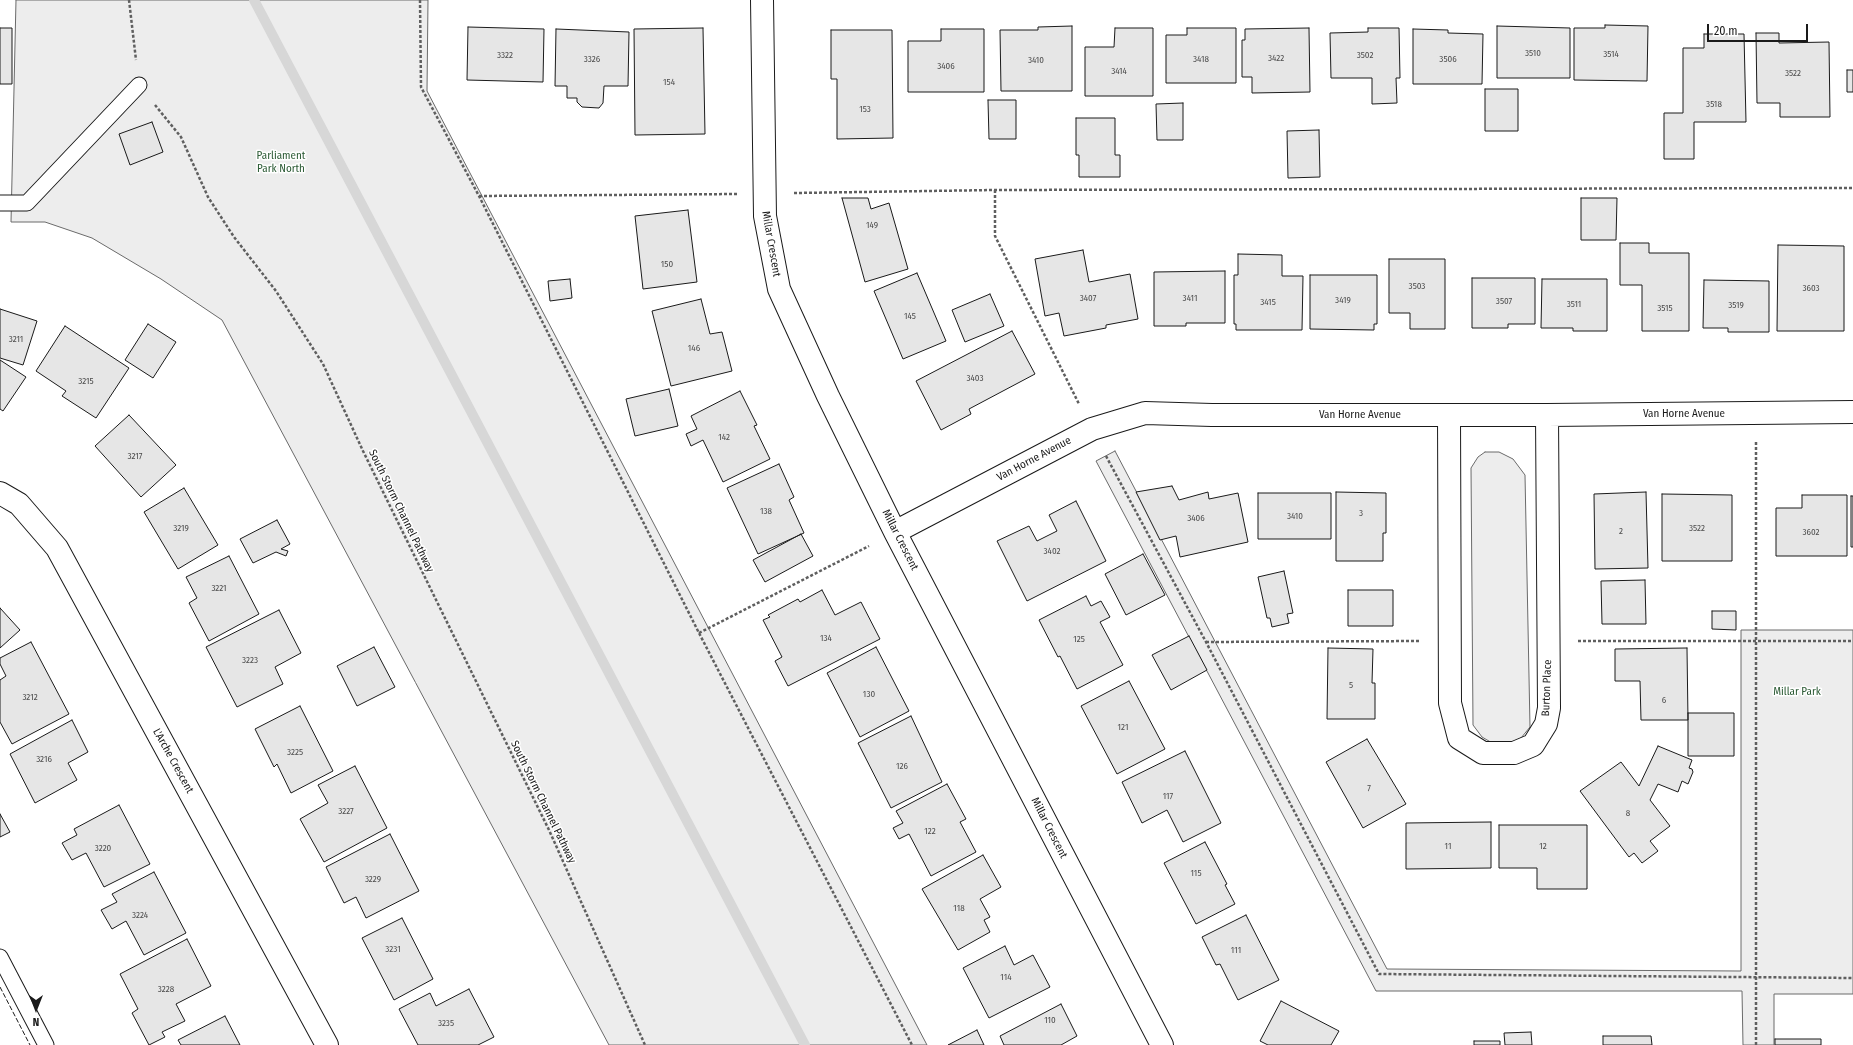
<!DOCTYPE html>
<style>
body{margin:0}
#map{position:relative;width:1853px;height:1045px;overflow:hidden;background:#fff;font-family:"Fira Sans Condensed",sans-serif}
canvas{display:block}
.north{position:absolute;left:16px;top:989px;width:40px;height:40px;-webkit-text-stroke:3px #fff;paint-order:stroke;rotate:180deg;font-size:11px;font-weight:700;line-height:16px;text-align:center;color:#1a1a1a}
.north::after{content:'';display:block;margin:auto;width:14px;height:18px;background:#1a1a1a;clip-path:polygon(50% 0,100% 100%,50% 72%,0 100%)}
.scale{position:absolute;left:1707px;top:24px;width:101px;height:18px;box-sizing:border-box;border:2px solid #1a1a1a;border-top:0;padding-left:5px;font-size:12px;line-height:14px;white-space:nowrap;color:#1a1a1a;-webkit-text-stroke:3px #fff;paint-order:stroke}
</style>
<div id="map">
<canvas width="1853" height="1045"></canvas>
<div class="north">N</div>
<div class="scale">20 m</div>
</div>
<script>
const context = document.querySelector('canvas').getContext('2d');
context.lineJoin = 'round';
function paint(path, color) { context.fillStyle = color; context.fill(path, 'evenodd'); }
const poly = rows => new Path2D(rows.map(r => 'M' + r).join(''));
function strokePath(path, color, width, dash) { context.strokeStyle = color; context.lineWidth = width; context.lineCap = dash ? 'butt' : 'round'; context.setLineDash(dash || []); context.stroke(path); }
function drawText(font, color, halo, rows, align = 'center') {
  context.font = font + ' "Fira Sans Condensed",sans-serif'; context.lineWidth = 3; context.setLineDash([]); context.textBaseline = 'middle'; context.strokeStyle = halo; context.fillStyle = color; for (const [text, x, y, turn = 0] of rows) {
    context.save(); context.translate(x, y); context.rotate((+turn || 0) * Math.PI / 180); context.textAlign = isNaN(turn) ? turn : align; if (halo) context.strokeText(text, 0, 0); context.fillText(text, 0, 0); context.restore();
  }
}
const built = poly([
 [16,0,428,0,427,91,927,1045,609,1045,222,320,161,279,92,238,45,222,11,222,16,0],
 [1115,451,1387,969,1741,971,1741,630,1853,630,1853,994,1774,994,1774,1045,1743,1045,1742,991,1376,991,1096,461,1115,451],
 [1485,452,1499,452,1513,459,1525,475,1530,727,1521,738,1509,744,1494,744,1482,737,1473,725,1471,468,1478,457,1485,452]
]);
const stream = poly([
 [254,0,805,1045]
]);
const building = poly([
 [1605,25,1648,26,1647,81,1574,80,1574,28,1605,28,1605,25],
 [1072,26,1072,91,1001,91,1000,30,1038,30,1038,27,1072,26],
 [1497,26,1570,28,1570,78,1497,78,1497,26],
 [468,27,544,29,543,82,467,80,468,27],
 [0,28,12,28,12,84,0,84,0,28],
 [703,28,705,134,635,135,634,29,703,28],
 [1115,28,1153,28,1153,96,1085,96,1085,47,1114,47,1115,28],
 [1187,28,1236,28,1236,83,1166,83,1166,35,1187,35,1187,28],
 [1309,28,1310,92,1252,93,1252,77,1242,77,1242,40,1245,40,1245,29,1309,28],
 [1368,28,1399,28,1400,78,1396,78,1397,103,1372,104,1372,78,1331,78,1330,33,1368,32,1368,28],
 [556,29,629,32,628,86,604,86,603,103,599,108,582,107,577,102,577,98,567,98,567,86,555,86,556,29],
 [941,29,984,29,984,92,908,92,908,41,941,41,941,29],
 [1413,29,1448,30,1448,33,1483,34,1482,84,1413,84,1413,29],
 [831,30,892,30,893,138,837,139,837,79,831,79,831,30],
 [1756,33,1779,33,1779,43,1829,42,1830,117,1780,117,1780,103,1757,103,1756,33],
 [1704,34,1744,34,1746,122,1694,122,1694,159,1664,159,1664,113,1683,113,1683,48,1704,48,1704,34],
 [1847,70,1853,70,1853,92,1847,92,1847,70],
 [1485,89,1518,89,1518,131,1485,131,1485,89],
 [988,100,1016,100,1016,139,989,139,988,100],
 [1183,103,1183,140,1157,140,1156,104,1183,103],
 [1076,118,1115,118,1115,155,1120,155,1120,177,1079,177,1079,155,1076,155,1076,118],
 [152,122,163,152,130,165,119,134,152,122],
 [1319,130,1320,177,1288,178,1287,131,1319,130],
 [842,198,868,198,871,209,889,203,908,269,865,282,842,198],
 [1581,198,1617,198,1616,240,1581,240,1581,198],
 [688,210,697,282,643,289,635,216,688,210],
 [1620,243,1649,243,1649,253,1689,253,1689,331,1642,331,1642,285,1620,285,1620,243],
 [1778,245,1844,246,1844,331,1777,331,1778,245],
 [1083,250,1089,282,1130,274,1138,319,1106,325,1106,328,1064,336,1059,313,1045,316,1035,259,1083,250],
 [1238,254,1282,255,1282,276,1303,276,1302,330,1236,330,1236,324,1234,324,1234,275,1238,275,1238,254],
 [1389,259,1445,259,1445,329,1410,329,1410,313,1389,313,1389,259],
 [1225,271,1225,323,1186,323,1186,326,1154,326,1154,272,1225,271],
 [917,273,946,341,903,359,874,291,917,273],
 [1310,275,1377,275,1377,324,1374,324,1374,330,1310,329,1310,275],
 [1472,278,1535,278,1535,324,1508,324,1508,328,1472,328,1472,278],
 [570,279,572,298,550,301,548,281,570,279],
 [1542,279,1607,279,1607,331,1573,331,1573,328,1541,328,1542,279],
 [1704,280,1769,281,1769,332,1728,332,1728,328,1703,328,1704,280],
 [990,294,1004,326,965,342,952,310,990,294],
 [701,299,710,334,722,332,732,371,671,386,652,311,701,299],
 [0,309,37,321,23,365,0,358,0,309],
 [148,324,176,342,153,378,125,360,148,324],
 [65,326,129,368,96,418,62,396,66,391,36,371,65,326],
 [1012,331,1035,374,969,409,971,414,941,430,916,381,1012,331],
 [0,360,26,377,3,411,0,409,0,360],
 [669,389,678,426,635,436,626,399,669,389],
 [740,391,757,425,754,426,770,459,723,482,703,440,691,446,686,434,697,429,691,416,740,391],
 [129,415,176,465,141,497,95,446,129,415],
 [779,464,794,497,789,500,804,533,758,554,727,488,779,464],
 [1172,486,1179,500,1208,492,1209,499,1238,493,1248,542,1180,557,1176,536,1160,540,1136,492,1172,486],
 [184,488,218,545,178,569,144,512,184,488],
 [1336,492,1386,493,1386,533,1383,533,1383,561,1336,561,1336,492],
 [1646,492,1648,568,1595,569,1594,494,1646,492],
 [1258,493,1331,493,1331,539,1258,539,1258,493],
 [1662,494,1732,495,1732,561,1662,561,1662,494],
 [1802,495,1847,495,1847,556,1776,556,1776,508,1802,508,1802,495],
 [1851,496,1853,496,1853,547,1851,547,1851,496],
 [1076,501,1106,561,1027,601,997,541,1029,526,1037,541,1057,531,1049,515,1076,501],
 [277,520,290,544,281,549,288,551,286,556,276,552,253,563,240,539,277,520],
 [801,534,813,556,765,582,753,560,801,534],
 [1143,554,1165,595,1126,615,1105,574,1143,554],
 [229,556,259,614,209,641,189,603,197,598,186,577,229,556],
 [1284,571,1293,613,1287,614,1289,623,1272,627,1270,618,1267,618,1258,577,1284,571],
 [1645,580,1646,624,1602,624,1601,581,1645,580],
 [822,590,835,615,861,602,880,639,788,686,775,661,782,657,763,620,770,617,768,615,798,599,800,602,822,590],
 [1348,590,1393,590,1393,626,1348,626,1348,590],
 [1086,596,1091,606,1101,601,1110,617,1100,622,1123,665,1077,689,1060,656,1058,657,1039,620,1086,596],
 [0,608,20,630,0,648,0,608],
 [279,610,301,653,275,667,283,684,237,707,206,647,279,610],
 [1712,611,1736,611,1736,630,1712,629,1712,611],
 [1189,636,1207,670,1171,690,1152,655,1189,636],
 [31,642,69,714,12,744,0,722,0,680,6,676,0,664,0,658,31,642],
 [374,647,395,687,357,706,337,666,374,647],
 [876,647,909,711,860,737,827,673,876,647],
 [1328,648,1373,649,1372,683,1375,683,1375,719,1327,719,1328,648],
 [1687,648,1688,720,1641,720,1640,681,1615,681,1615,649,1687,648],
 [1129,681,1165,749,1117,774,1081,706,1129,681],
 [300,706,333,771,291,793,277,764,274,767,255,729,300,706],
 [1688,713,1734,713,1734,756,1688,756,1688,713],
 [911,716,942,782,891,808,858,743,911,716],
 [72,720,88,752,68,763,77,780,35,803,10,754,72,720],
 [1367,739,1406,804,1363,828,1326,762,1367,739],
 [1658,746,1692,760,1689,768,1692,769,1693,772,1688,784,1682,781,1678,792,1658,784,1650,800,1670,826,1650,841,1658,851,1642,863,1634,853,1629,857,1580,791,1621,762,1639,786,1658,746],
 [1185,751,1221,823,1183,842,1167,810,1142,823,1122,782,1185,751],
 [355,766,387,828,324,862,300,819,328,803,318,785,355,766],
 [947,784,966,819,960,822,976,852,931,876,909,834,899,839,893,828,903,823,896,811,947,784],
 [119,805,150,864,104,887,86,853,72,860,62,843,77,835,74,829,119,805],
 [0,814,10,832,0,837,0,814],
 [1491,822,1491,868,1406,869,1406,823,1491,822],
 [1499,825,1587,825,1587,889,1537,889,1537,868,1499,868,1499,825],
 [390,834,419,891,366,918,356,897,344,903,326,867,390,834],
 [1205,842,1227,884,1225,885,1235,904,1196,924,1164,863,1205,842],
 [983,855,1001,887,980,899,990,917,984,920,990,932,958,950,922,889,983,855],
 [154,872,186,933,144,955,126,921,112,929,101,910,117,902,112,894,154,872],
 [1246,915,1279,980,1238,1000,1220,964,1216,965,1202,937,1246,915],
 [402,918,433,979,394,1000,362,938,402,918],
 [187,939,211,986,176,1004,185,1021,162,1032,165,1037,149,1045,132,1013,138,1009,120,974,187,939],
 [1005,946,1014,965,1033,955,1050,987,989,1018,963,968,1005,946],
 [469,989,494,1037,478,1045,418,1045,399,1009,430,993,436,1006,469,989],
 [1281,1001,1339,1031,1331,1045,1268,1045,1260,1041,1281,1001],
 [1061,1004,1077,1036,1061,1045,1004,1045,1000,1036,1061,1004],
 [225,1016,240,1045,181,1045,178,1040,225,1016],
 [977,1030,984,1045,948,1045,977,1030],
 [1531,1032,1532,1045,1505,1045,1504,1033,1531,1032],
 [1603,1036,1651,1036,1652,1045,1603,1045,1603,1036],
 [1775,1039,1821,1039,1821,1045,1775,1045,1775,1039],
 [1474,1041,1500,1041,1500,1045,1474,1045,1474,1041]
]);
const path = poly([
 [129,0,136,60],
 [420,0,421,87,479,196,699,633,912,1045],
 [155,105,181,137,208,197,234,237,276,291,323,364,363,451,549,830,645,1045],
 [995,190,995,236,1079,404],
 [794,193,995,190,1853,188],
 [479,196,737,194],
 [1756,442,1756,1045],
 [1106,456,1206,642,1379,974,1853,978],
 [699,633,869,546],
 [1578,641,1853,641],
 [1206,642,1421,641]
]);
const service = poly([
 [0,203,27,203,139,85],
 [0,957,46,1045]
]);
const minor = poly([
 [762,0,765,216,779,289,828,396,895,532,1162,1045],
 [1449,415,1450,703,1459,738,1483,753,1514,753,1533,745,1546,724,1549,708,1547,415],
 [0,493,19,504,57,548,327,1045],
 [895,532,1092,429,1145,413,1212,415,1547,415,1853,412]
]);
const fence = poly([
 [0,987,30,1045]
]);
const numberNames = [
 ["3510",1533,53],
 ["3514",1611,54],
 ["3322",505,55],
 ["3502",1365,55],
 ["3422",1276,58],
 ["3326",592,59],
 ["3418",1201,59],
 ["3506",1448,59],
 ["3410",1036,60],
 ["3406",946,66],
 ["3414",1119,71],
 ["3522",1793,73],
 ["154",669,82],
 ["3518",1714,104],
 ["153",865,109],
 ["149",872,225],
 ["150",667,264],
 ["3503",1417,286],
 ["3603",1811,288],
 ["3407",1088,298],
 ["3411",1190,298],
 ["3419",1343,300],
 ["3507",1504,301],
 ["3415",1268,302],
 ["3511",1574,304],
 ["3519",1736,305],
 ["3515",1665,308],
 ["145",910,316],
 ["3211",16,339],
 ["146",694,348],
 ["3403",975,378],
 ["3215",86,381],
 ["142",724,437],
 ["3217",135,456],
 ["138",766,511],
 ["3",1361,513],
 ["3410",1295,516],
 ["3406",1196,518],
 ["3219",181,528],
 ["3522",1697,528],
 ["2",1621,531],
 ["3602",1811,532],
 ["3402",1052,551],
 ["3221",219,588],
 ["134",826,638],
 ["125",1079,639],
 ["3223",250,660],
 ["5",1351,685],
 ["130",869,694],
 ["3212",30,697],
 ["6",1664,700],
 ["121",1123,727],
 ["3225",295,752],
 ["3216",44,759],
 ["126",902,766],
 ["7",1369,788],
 ["117",1168,796],
 ["3227",346,811],
 ["8",1628,813],
 ["122",930,831],
 ["11",1448,846],
 ["12",1543,846],
 ["3220",103,848],
 ["115",1196,873],
 ["3229",373,879],
 ["118",959,908],
 ["3224",140,915],
 ["3231",393,949],
 ["111",1236,950],
 ["114",1006,977],
 ["3228",166,989],
 ["110",1050,1020],
 ["3235",446,1023]
];
const parkNames = [
 ["Parliament",281,156],
 ["Park North",281,169],
 ["Millar Park",1797,692]
];
const streetNames = [
 ["Millar Crescent",771,244,80],
 ["Van Horne Avenue",1684,414],
 ["Van Horne Avenue",1360,415],
 ["Van Horne Avenue",1034,459,-28],
 ["South Storm Channel Pathway",401,511,64],
 ["Millar Crescent",900,540,63],
 ["Burton Place",1547,688,-88],
 ["L'Arche Crescent",173,761,61],
 ["South Storm Channel Pathway",543,802,64],
 ["Millar Crescent",1049,828,63]
];
paint(built, '#ededed');
strokePath(built, '#6a6a6a', 1);
strokePath(stream, '#d7d7d7', 10);
paint(building, '#e6e6e6');
strokePath(building, '#1a1a1a', 1);
strokePath(service, '#1a1a1a', 17);
strokePath(minor, '#1a1a1a', 24);
strokePath(path, '#5f5f5f', 2.5, [3, 2]);
strokePath(service, '#fff', 15);
strokePath(minor, '#fff', 22);
strokePath(fence, '#1a1a1a', 1, [5, 2]);
drawText('9px', '#4d4d4d', null, numberNames);
drawText('11px', '#2b5a34', '#fff', parkNames);
drawText('11px', '#1a1a1a', '#fff', streetNames);
</script>
